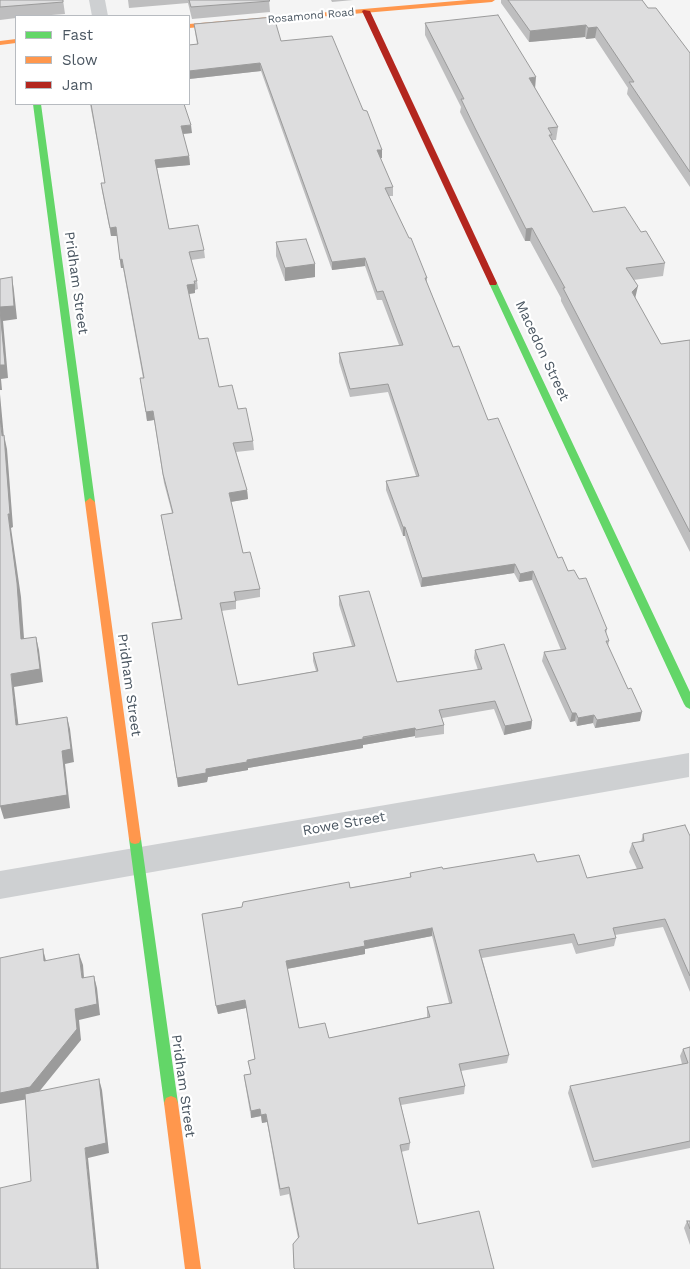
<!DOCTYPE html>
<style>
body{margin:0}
#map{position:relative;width:690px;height:1269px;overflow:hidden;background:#f4f4f4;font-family:"Work Sans",sans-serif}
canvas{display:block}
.legend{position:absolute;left:15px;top:15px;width:175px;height:90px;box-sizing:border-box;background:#fff;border:1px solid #b7bbc0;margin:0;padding:6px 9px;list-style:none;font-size:15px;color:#4a5661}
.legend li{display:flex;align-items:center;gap:10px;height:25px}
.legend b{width:25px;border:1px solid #b7bbc0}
</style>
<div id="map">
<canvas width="690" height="1269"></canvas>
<ul class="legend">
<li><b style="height:6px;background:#63d668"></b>Fast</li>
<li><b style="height:6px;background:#ff974d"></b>Slow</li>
<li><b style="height:6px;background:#b3261e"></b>Jam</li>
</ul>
</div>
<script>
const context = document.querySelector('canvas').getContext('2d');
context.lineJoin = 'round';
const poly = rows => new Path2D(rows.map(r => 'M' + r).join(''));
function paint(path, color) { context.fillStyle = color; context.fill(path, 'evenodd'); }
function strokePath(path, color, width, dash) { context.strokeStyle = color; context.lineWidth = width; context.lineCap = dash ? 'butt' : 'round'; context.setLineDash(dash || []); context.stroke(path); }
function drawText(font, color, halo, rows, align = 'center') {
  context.font = font + ' "Work Sans",sans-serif'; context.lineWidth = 4.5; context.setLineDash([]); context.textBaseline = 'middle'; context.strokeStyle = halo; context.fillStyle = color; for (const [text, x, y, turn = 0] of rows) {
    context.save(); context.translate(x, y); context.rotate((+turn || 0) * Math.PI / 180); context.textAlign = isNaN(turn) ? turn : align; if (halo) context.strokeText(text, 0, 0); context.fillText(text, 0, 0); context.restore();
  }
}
const street = poly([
 [89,0,105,0,108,16,92,16,89,0],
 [689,753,689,777,0,899,0,871,689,753]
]);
const fast = poly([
 [33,104,41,104,95,502,90,506,85,502,33,104],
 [493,280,497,283,690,692,690,709,686,707,684,704,489,283,493,280],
 [135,834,139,835,141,839,178,1103,176,1108,171,1110,166,1108,164,1103,129,839,131,835,135,834]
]);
const slow = poly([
 [468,0,495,0,492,2,189,28,189,24,468,0],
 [16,39,16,43,0,45,0,41,16,39],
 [90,498,95,502,141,839,139,843,135,844,131,843,129,839,85,502,90,498],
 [171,1096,176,1098,178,1103,201,1269,185,1269,164,1103,166,1098,171,1096]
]);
const jam = poly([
 [364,10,370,11,497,283,496,285,490,285,489,283,362,11,364,10]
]);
const wall = poly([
 [0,0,63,0,65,14,38,16,16,16,16,18,0,20],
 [128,0,269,0,270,12,192,19,188,3,129,8],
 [331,0,353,0,332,2],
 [501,0,642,0,648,8,690,53,690,187,627,94,628,88,595,38,586,39,585,37,529,42,501,3],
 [425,23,535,88,558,127,556,140,552,140,591,208,593,212,641,232,665,263,663,276,633,280,635,298,661,344,690,340,690,552,561,301,561,298,530,241,525,241,474,140,460,112,461,107,425,35],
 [194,24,281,41,363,110,382,150,382,158,380,158,393,187,393,196,389,196,427,278,427,283,453,347,488,420,558,558,568,571,579,579,607,629,606,634,609,641,608,646,640,721,595,728,593,723,577,726,575,721,570,722,542,661,544,652,561,650,532,580,519,582,514,573,421,587,405,536,403,536,386,490,386,481,416,476,388,392,350,397,339,362,339,353,399,345,382,300,377,300,365,266,332,270,261,71,189,79,189,45,197,44,195,32],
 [90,104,192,133,183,134,189,156,190,165,157,168,169,229,204,250,205,258,191,260,197,281,198,289,195,290,195,293,189,294,199,339,219,387,238,409,253,441,254,450,236,452,247,490,248,499,231,502,243,553,260,589,260,597,236,601,236,609,221,611,238,685,316,671,313,661,313,653,352,646,339,605,339,596,397,682,478,670,474,658,475,650,532,721,531,729,504,735,494,709,442,718,444,725,444,734,415,738,415,736,363,745,363,748,248,768,248,770,208,777,207,782,178,787,152,623,181,619,161,515,172,513,164,483,154,420,147,421,140,378,143,378,123,268,121,268,117,236,111,236,102,191,101,183,105,183],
 [276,242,315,264,315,277,285,281,276,256],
 [643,834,690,836,690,992,663,927,615,935,616,938,614,946,576,954,572,943,482,958,509,1055,507,1063,461,1071,465,1086,464,1094,401,1105,410,1143,409,1150,401,1152,418,1224,494,1269,294,1269,293,1244,298,1238,289,1194,280,1196,267,1122,262,1123,261,1116,251,1118,245,1083,244,1075,251,1074,248,1061,255,1059,246,1008,218,1014,202,914,410,877,410,873,443,869,537,862,587,878,637,869,629,852,632,843,641,842],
 [432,936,449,1003,427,1007,427,1017,329,1038,299,1028,287,969,365,954,365,949],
 [690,1047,690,1148,592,1168,568,1093,570,1086,682,1064,680,1056,683,1049],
 [687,1221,690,1221,690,1245,684,1228]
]);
const shadedWall = poly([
 [586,25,585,37,529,42,530,31],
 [597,27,595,38,586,39,588,28],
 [260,63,261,71,189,79,189,71],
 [536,77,535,89,529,78],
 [191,125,192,133,182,134,181,126],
 [377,150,382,150,382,158,377,159],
 [189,156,190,165,156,168,155,160],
 [116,227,117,236,111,236,110,228],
 [532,228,530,241,525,241,526,229],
 [365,258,365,266,332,270,332,262],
 [122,259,123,268,121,268,120,260],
 [315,264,315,277,285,281,285,268],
 [12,277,14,291,17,319,3,321,8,378,1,379,2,390,0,390,0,307],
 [195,284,195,293,188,294,187,285],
 [638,286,635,299,632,292],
 [0,394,5,449,2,436,0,417],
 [153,411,154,420,147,421,146,412],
 [4,435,7,449,13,527,11,528,21,597,25,652,21,639,8,514],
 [247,490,248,499,230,502,229,493],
 [403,527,405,527,405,536,403,536],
 [515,564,514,573,421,587,422,578],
 [533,571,532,580,519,582,520,574],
 [36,637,39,650,43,682,14,687,20,738,16,725,11,674],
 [642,712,640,721,595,728,597,720],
 [572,713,576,713,575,721,570,722],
 [594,715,593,723,577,726,578,718],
 [67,717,70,729,74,762,65,764,70,808,4,819,0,806,62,751],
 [532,721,531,729,504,735,505,726],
 [415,728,415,736,363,745,363,748,248,768,248,770,208,777,207,782,178,787,177,778,206,769,247,760],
 [432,928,432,936,365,949,365,954,286,969,286,961,364,941],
 [43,949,46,961,44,961],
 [79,954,83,965,85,990,82,978],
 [94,976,97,988,100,1015,79,1020,81,1040,34,1098,0,1104,0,1093,75,1009],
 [245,1000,246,1008,218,1014,216,1006],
 [99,1079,102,1090,109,1153,88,1158,99,1269,97,1269,85,1148],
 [260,1109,261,1116,251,1118,251,1111],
 [266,1114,267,1122,262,1123,261,1115]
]);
const building = poly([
 [0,0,63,0,63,2,0,7,0,0],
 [189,0,269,0,270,1,191,7,189,0],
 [508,0,642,0,648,8,656,8,690,53,690,172,629,82,634,82,597,27,588,28,586,25,530,31,508,0],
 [498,15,536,77,529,78,558,127,548,128,552,135,549,135,591,208,593,212,625,207,641,232,646,231,665,263,626,268,638,286,632,292,661,344,690,340,690,532,563,288,565,288,532,228,526,229,475,128,461,99,464,99,425,23,498,15],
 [274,17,281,41,332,36,363,110,367,111,382,150,377,150,393,187,385,188,409,238,411,238,427,278,425,278,453,347,459,346,488,420,498,418,558,558,562,557,568,571,574,570,579,579,586,578,607,629,605,630,609,641,606,641,628,689,631,688,642,712,597,720,594,715,578,718,576,713,572,713,544,652,566,649,533,571,520,574,515,564,422,578,405,527,403,527,386,481,419,476,388,384,350,389,339,353,403,345,383,291,377,292,365,258,332,262,260,63,189,71,189,45,198,44,194,24,274,17],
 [91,104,184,104,191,125,181,126,189,156,155,160,169,229,198,225,204,250,189,252,197,281,194,281,195,284,187,285,199,339,208,338,219,387,232,385,238,409,246,408,253,441,233,443,247,490,229,493,243,553,250,552,260,589,234,592,236,601,220,603,238,685,318,671,313,653,355,646,339,596,369,591,397,682,482,669,475,650,504,644,532,721,505,726,495,701,439,710,444,725,416,730,415,728,363,737,363,739,247,760,247,762,206,769,206,773,177,778,152,623,182,619,161,515,173,513,163,474,153,411,146,412,140,378,144,378,122,259,120,260,116,227,110,228,101,183,105,183,91,104],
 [306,239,315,264,285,268,276,242,306,239],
 [12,277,14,306,0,307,0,279,12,277],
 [0,310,5,365,0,365,0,310],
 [0,417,2,436,4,435,10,514,8,514,17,583,21,639,36,637,40,669,11,674,16,725,67,717,71,749,62,751,67,795,0,806,0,417],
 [685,825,690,836,690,976,665,919,613,928,616,938,578,945,574,934,479,950,509,1055,459,1064,465,1086,399,1098,410,1143,400,1145,418,1224,479,1211,494,1269,295,1269,294,1268,293,1244,299,1237,289,1187,280,1189,266,1114,261,1115,260,1109,251,1111,244,1075,251,1074,248,1061,255,1059,245,1000,216,1006,202,914,242,907,243,902,349,882,350,888,411,877,410,873,442,867,443,869,534,854,537,862,579,855,587,878,643,868,632,843,644,841,643,834,685,825],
 [432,928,452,1003,427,1007,430,1017,329,1038,325,1023,299,1028,286,961,365,946,364,941,432,928],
 [43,949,44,961,79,954,82,978,94,976,97,1004,75,1009,77,1029,30,1087,0,1093,0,958,43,949],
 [690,1047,690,1141,594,1161,570,1086,688,1063,683,1049,690,1047],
 [99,1079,106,1143,85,1148,97,1269,0,1269,0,1188,31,1181,25,1094,99,1079],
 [687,1221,690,1221,690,1229,687,1221]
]);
const farStreetnames = [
 ["Rosamond Road",311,16,-5]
];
const streetNames = [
 ["Pridham Street",76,283,82],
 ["Macedon Street",542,351,65],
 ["Pridham Street",129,685,82],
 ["Rowe Street",344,824,-10],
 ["Pridham Street",183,1086,82]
];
paint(street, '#ced0d2');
paint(fast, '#63d668');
paint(slow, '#ff974d');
paint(jam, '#b3261e');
paint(wall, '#bebebf');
paint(shadedWall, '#9b9b9b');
paint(building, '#ddddde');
strokePath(building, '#9b9b9b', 1);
drawText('11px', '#4a5661', '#fff', farStreetnames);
drawText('14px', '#4a5661', '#fff', streetNames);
</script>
